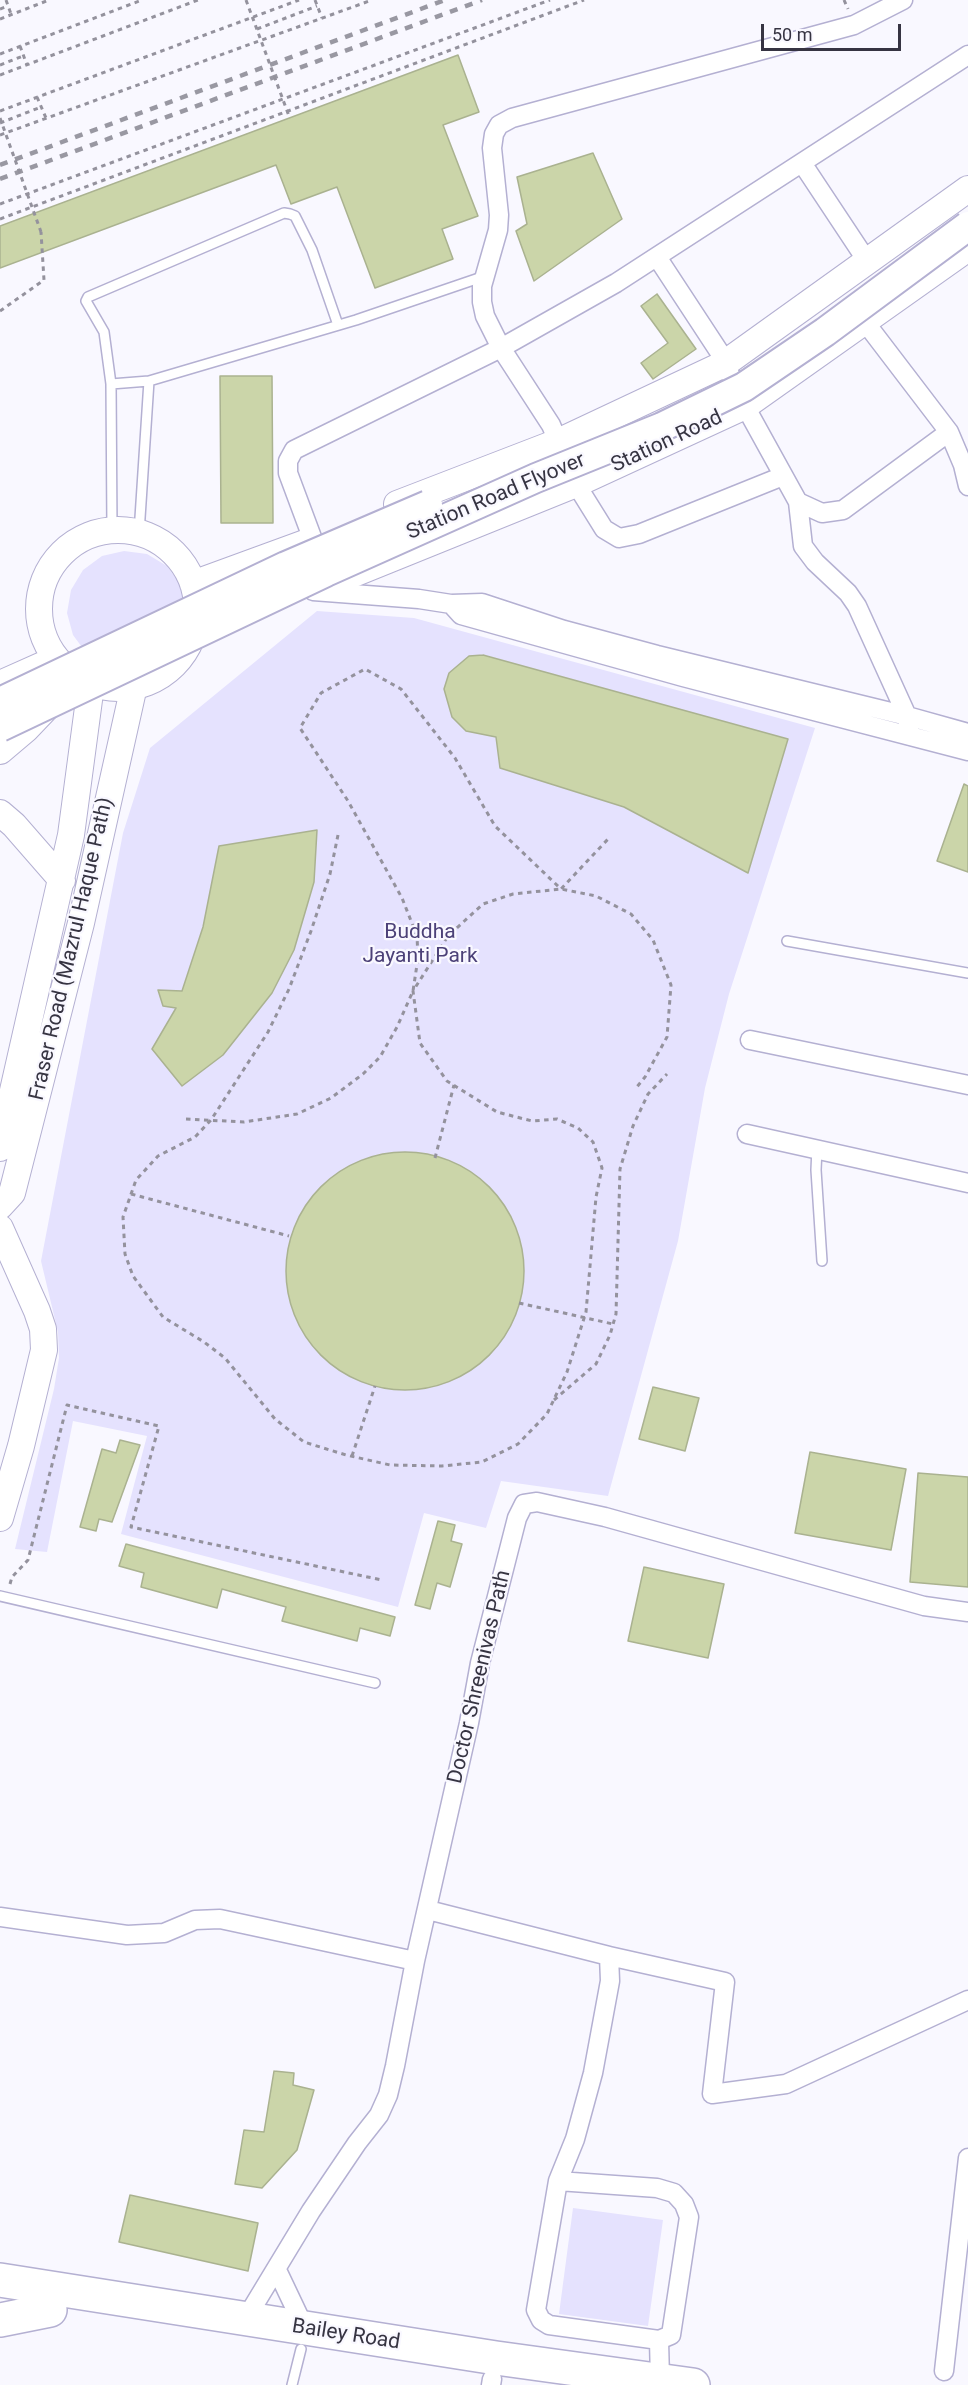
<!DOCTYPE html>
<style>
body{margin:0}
#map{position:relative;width:968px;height:2385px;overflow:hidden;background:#f9f8ff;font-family:Roboto,sans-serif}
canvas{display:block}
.scale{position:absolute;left:761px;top:24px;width:140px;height:27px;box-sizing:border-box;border:3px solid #363442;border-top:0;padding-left:8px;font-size:18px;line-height:21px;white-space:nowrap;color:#363442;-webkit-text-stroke:4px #f9f8ff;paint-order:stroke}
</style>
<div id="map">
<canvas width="968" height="2385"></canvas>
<div class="scale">50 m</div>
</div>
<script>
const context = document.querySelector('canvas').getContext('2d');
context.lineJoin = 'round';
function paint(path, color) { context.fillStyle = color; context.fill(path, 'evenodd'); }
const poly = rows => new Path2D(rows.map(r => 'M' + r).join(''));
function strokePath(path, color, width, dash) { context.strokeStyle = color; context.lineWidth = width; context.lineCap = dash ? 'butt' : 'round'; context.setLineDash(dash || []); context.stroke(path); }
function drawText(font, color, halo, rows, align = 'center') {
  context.font = font + ' Roboto,sans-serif'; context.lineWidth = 4.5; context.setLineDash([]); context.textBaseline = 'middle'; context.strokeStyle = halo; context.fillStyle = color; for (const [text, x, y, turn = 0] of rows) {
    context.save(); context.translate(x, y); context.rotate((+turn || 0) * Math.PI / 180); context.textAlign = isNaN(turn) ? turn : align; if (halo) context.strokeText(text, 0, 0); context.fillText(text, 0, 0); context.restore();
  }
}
const green = poly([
 [124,551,147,554,167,566,181,585,187,607,87,654,73,635,67,613,71,590,83,570,102,556],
 [317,611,414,618,815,728,729,994,705,1088,678,1241,608,1496,501,1481,486,1528,424,1513,398,1607,121,1534,147,1436,73,1421,47,1552,15,1549,54,1389,59,1358,58,1332,41,1261,123,833,150,748],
 [573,2208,663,2220,648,2326,559,2314]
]);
const building = poly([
 [458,55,479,112,443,125,478,216,442,229,453,259,375,288,337,187,291,204,276,165,0,268,0,226,458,55],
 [593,153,622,219,534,281,516,231,527,224,517,177,593,153],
 [657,294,696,349,653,379,641,363,668,343,641,306,657,294],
 [220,376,272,376,273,523,221,523,220,376],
 [483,655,788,739,748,873,624,807,500,768,496,737,466,731,452,717,444,689,449,673,469,656,483,655],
 [964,784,968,786,968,872,937,861,964,784],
 [317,830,314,882,294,950,272,993,223,1055,182,1086,152,1049,176,1008,163,1006,158,990,182,991,203,927,219,846,317,830],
 '286 1271a119 119 0 1 1 238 0a119 119 0 1 1-238 0Z',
 [653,1387,699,1398,685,1451,639,1439,653,1387],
 [120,1440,140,1445,112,1522,99,1519,96,1531,80,1527,102,1449,116,1453,120,1440],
 [810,1452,906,1469,891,1550,795,1533,810,1452],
 [918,1473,968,1477,968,1587,910,1582,918,1473],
 [438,1521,455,1525,451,1541,462,1544,450,1587,437,1583,430,1609,415,1605,438,1521],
 [126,1544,395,1617,390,1636,360,1628,357,1641,282,1621,286,1607,222,1589,217,1608,141,1587,144,1573,119,1566,126,1544],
 [644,1567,724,1584,708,1658,628,1641,644,1567],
 [274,2071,294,2073,293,2085,314,2090,297,2150,262,2188,235,2184,244,2130,264,2132,274,2071],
 [130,2195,258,2223,248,2271,119,2242,130,2195]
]);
const path = poly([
 [6,0,11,14],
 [315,0,322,18],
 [844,0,848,9],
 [0,9,8,6],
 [0,19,49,0],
 [257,29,317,6],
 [20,46,27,65],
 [0,54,142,0],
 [0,65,23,56],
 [0,75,198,0],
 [37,97,46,118],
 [0,111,299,0],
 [0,123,41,107],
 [0,135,372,0],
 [0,204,550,0],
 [0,219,584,0],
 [0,311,44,280,41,232],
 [338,835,330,874,311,931,289,989,268,1032,211,1120,195,1137,158,1156,136,1180,123,1217,125,1254,133,1276,163,1317,204,1342,225,1358,275,1419,304,1442,346,1455,390,1465,442,1466,482,1462,518,1444,547,1414,567,1372,586,1312,596,1197,602,1168,593,1142,578,1128,557,1119,532,1121,497,1112,447,1081,420,1043,413,991,448,936,483,904,513,894,561,889,596,896,631,914,653,940,671,985,667,1037,645,1077,636,1088],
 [186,1119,244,1122,297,1114,331,1098,363,1074,380,1057,397,1027,413,991,418,958,417,936,402,898,348,801,300,728,321,693,365,669,401,689,455,758,495,826,561,889,609,838],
 [435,1158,454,1085],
 [131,1194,289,1236],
 [519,1303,613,1324],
 [554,1400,596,1364,610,1335,616,1314,620,1169,633,1126,648,1094,667,1074],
 [352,1456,375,1386],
 [10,1584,12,1577,28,1560,67,1405,159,1426,131,1527,382,1580]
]);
const lane = poly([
 [111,384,149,381,356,320,485,276],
 [112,530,111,384,104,332,86,301,88,297,284,213,290,214,295,216,312,250,338,325],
 [139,533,149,381],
 [787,941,968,973],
 [817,1148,816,1170,822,1261],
 [0,1596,375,1683],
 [292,2385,301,2349]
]);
const street = poly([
 [802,163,867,261],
 [657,257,720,353,745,406,798,502,803,546,815,562,848,593,857,606,907,716,910,736],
 [865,322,949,432,963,465,968,486],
 [783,476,639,534,619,538,604,529,576,484,551,425,501,348,485,316,482,302,482,286,498,230,499,215,492,148,494,134,499,125,512,118,854,25,903,0],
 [798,502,822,513,843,510,949,432],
 [313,540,288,473,288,461,294,450,501,348,616,283,968,55],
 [313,591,419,599,451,604,482,603,564,630,657,655,907,716,968,733],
 [451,604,461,615,683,677,968,751],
 [750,1040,968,1085],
 [747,1134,968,1183],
 [428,1910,609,1956,610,1981,593,2073,575,2139,558,2181],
 [0,1917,127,1935,164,1933,195,1920,220,1919,415,1961],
 [609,1956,725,1982,712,2094,786,2084,968,2000],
 [558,2181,657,2188,674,2193,684,2204,689,2217,671,2335,659,2340,549,2325,541,2320,536,2310,558,2181],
 [277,2270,305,2329],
 [245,2320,311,2211,357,2143,379,2115,388,2095,395,2066,415,1961,469,1723,480,1663,517,1518,524,1504,537,1502,605,1517,924,1606,968,1612],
 [659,2340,660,2380],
 [944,2371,968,2158],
 [491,2385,492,2379]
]);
const secondary = poly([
 [397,504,558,442,724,364,968,189],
 '39 609a79 79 0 1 1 158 0a79 79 0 1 1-158 0Z',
 [346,577,576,484,745,406,968,248],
 [193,584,308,542],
 [0,684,56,659],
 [0,751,26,729,47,707],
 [0,813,14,825,62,880],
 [0,1148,71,835,91,685],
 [0,1206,12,1193,81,923,134,686],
 [0,1228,37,1311,43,1329,44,1350,21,1446,0,1518]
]);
const highway = poly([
 [0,2280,496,2358,693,2385],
 [0,2320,50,2310]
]);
const rail = poly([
 [0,165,445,0],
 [0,179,482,0]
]);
const pathBridge = poly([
 [246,0,289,116],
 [0,118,41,232]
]);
const primaryBridge = poly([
 [0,702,286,566,428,505],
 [0,727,326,572,536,478,662,427,744,387,825,332,968,226]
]);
const streetNames = [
 ["Station Road",667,442,-25],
 ["Station Road Flyover",496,497,-23],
 ["Fraser Road (Mazrul Haque Path)",72,949,-77],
 ["Doctor Shreenivas Path",480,1677,-77],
 ["Bailey Road",346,2335,9]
];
const parkNames = [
 ["Buddha",420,933],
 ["Jayanti Park",420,957]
];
paint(green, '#e5e2fe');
paint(building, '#cbd5a9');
strokePath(building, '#aab290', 1.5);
strokePath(lane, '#b4b0d2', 12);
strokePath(street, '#b4b0d2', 21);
strokePath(secondary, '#b4b0d2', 28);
strokePath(highway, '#b4b0d2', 36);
strokePath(path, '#94929d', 3, [4.5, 4.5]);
strokePath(lane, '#fff', 9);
strokePath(street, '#fff', 18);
strokePath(secondary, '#fff', 26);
strokePath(highway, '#fff', 33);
strokePath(rail, '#9998a2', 4.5, [8, 8]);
strokePath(primaryBridge, '#b4b0d2', 32, []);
strokePath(pathBridge, '#94929d', 3, [4.5, 4.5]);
strokePath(primaryBridge, '#fff', 28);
drawText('21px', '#363442', '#f9f8ff', streetNames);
drawText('21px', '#4c4178', '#f9f8ff', parkNames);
</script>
